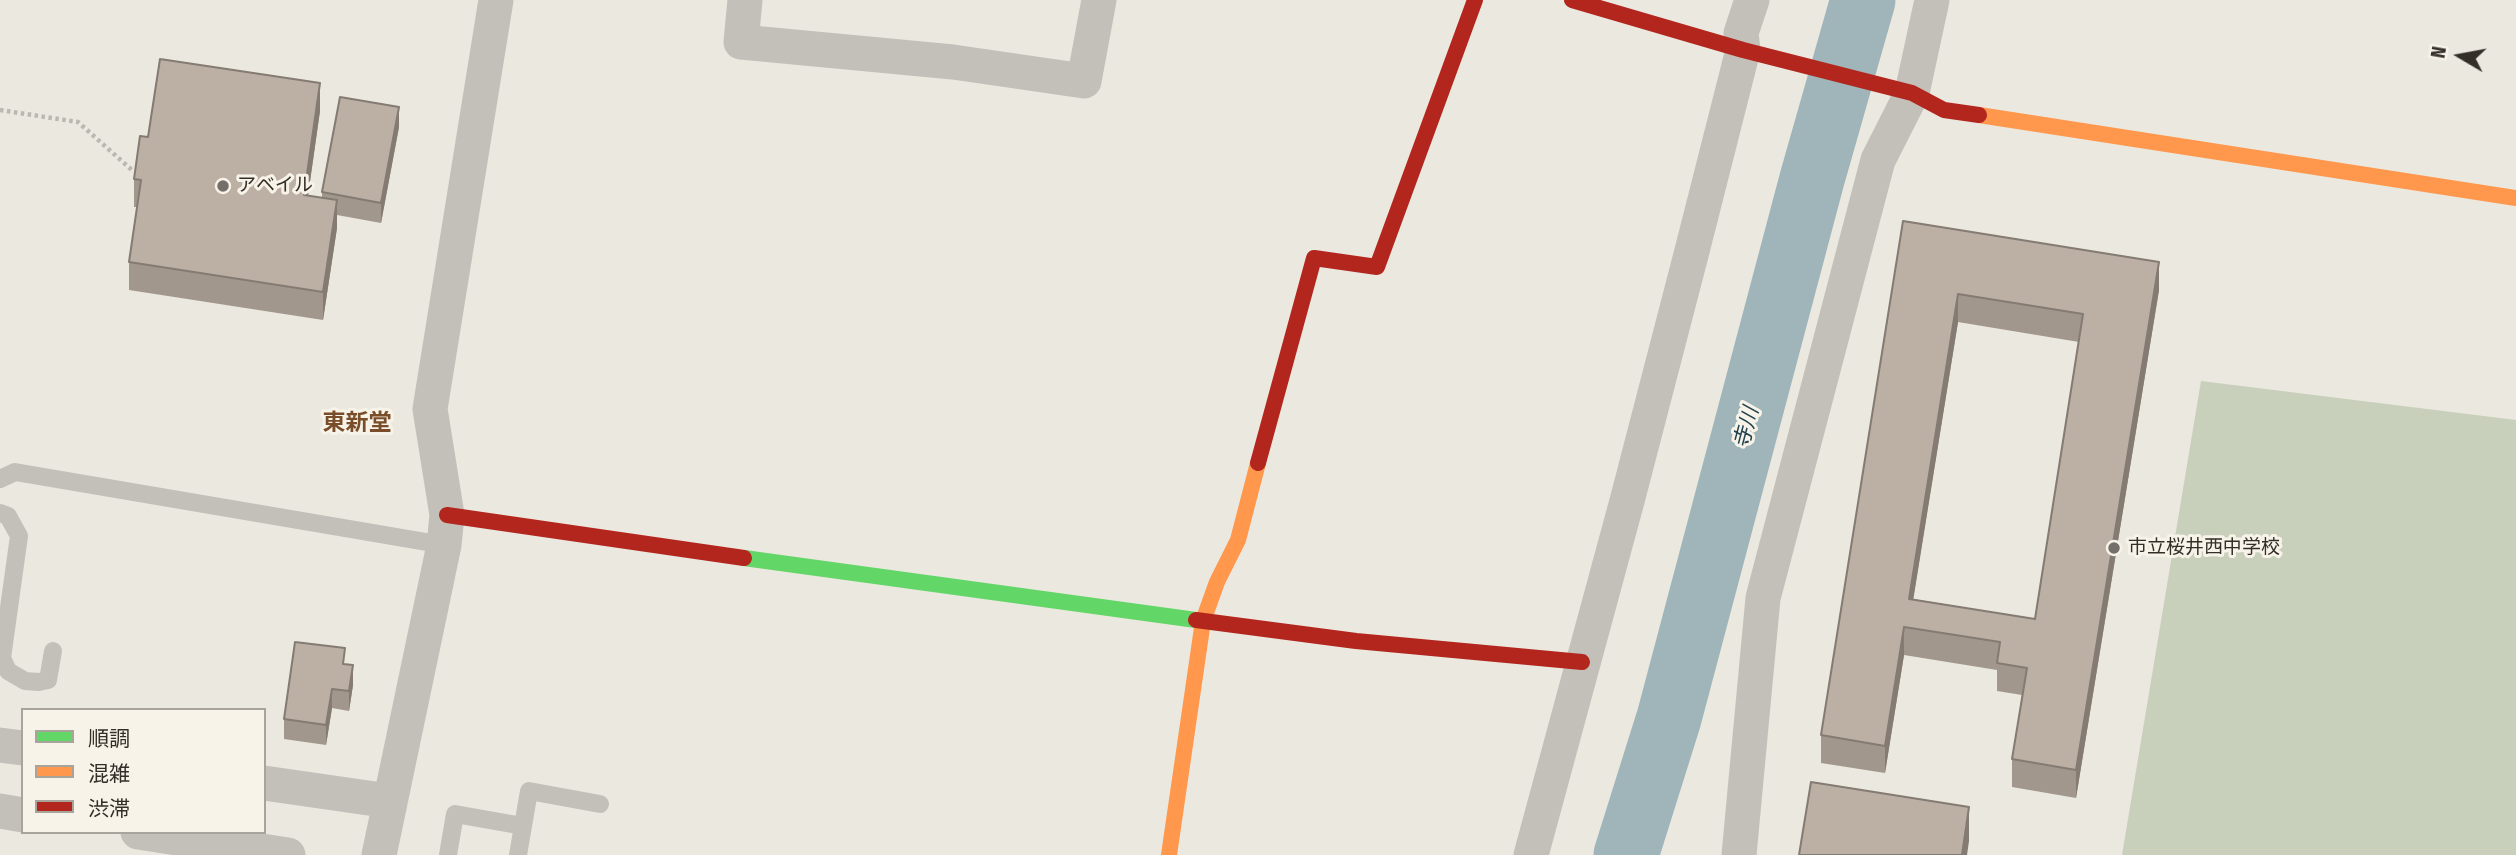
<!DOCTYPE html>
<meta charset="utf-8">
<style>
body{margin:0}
#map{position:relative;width:2516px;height:855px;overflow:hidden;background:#ebe8e0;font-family:"Fira Sans Condensed","Noto Sans JP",sans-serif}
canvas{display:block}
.legend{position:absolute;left:21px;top:708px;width:245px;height:126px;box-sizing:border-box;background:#f7f3e8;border:2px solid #a9a49b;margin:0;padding:9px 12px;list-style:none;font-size:21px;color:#342e28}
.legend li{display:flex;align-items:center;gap:14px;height:35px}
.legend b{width:35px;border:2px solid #a9a49b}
.north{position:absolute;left:2425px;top:21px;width:70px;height:70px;-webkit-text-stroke:5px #f7f3e8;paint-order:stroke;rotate:280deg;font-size:19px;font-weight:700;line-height:28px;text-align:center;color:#342e28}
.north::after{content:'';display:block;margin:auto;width:24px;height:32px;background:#342e28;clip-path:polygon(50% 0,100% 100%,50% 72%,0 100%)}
</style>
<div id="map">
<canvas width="2516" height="855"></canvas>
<ul class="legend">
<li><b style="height:9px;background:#63d668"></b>順調</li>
<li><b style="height:9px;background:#ff974d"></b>混雑</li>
<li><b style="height:9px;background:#b3261e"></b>渋滞</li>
</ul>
<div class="north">N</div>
</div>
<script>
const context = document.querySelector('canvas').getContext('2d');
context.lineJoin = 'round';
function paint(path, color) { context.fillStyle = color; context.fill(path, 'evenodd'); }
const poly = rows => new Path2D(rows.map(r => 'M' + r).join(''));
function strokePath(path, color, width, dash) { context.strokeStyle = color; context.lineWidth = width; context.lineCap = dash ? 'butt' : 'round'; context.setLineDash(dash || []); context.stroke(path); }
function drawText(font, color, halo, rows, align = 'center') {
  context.font = font + ' "Fira Sans Condensed","Noto Sans JP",sans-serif'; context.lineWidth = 6; context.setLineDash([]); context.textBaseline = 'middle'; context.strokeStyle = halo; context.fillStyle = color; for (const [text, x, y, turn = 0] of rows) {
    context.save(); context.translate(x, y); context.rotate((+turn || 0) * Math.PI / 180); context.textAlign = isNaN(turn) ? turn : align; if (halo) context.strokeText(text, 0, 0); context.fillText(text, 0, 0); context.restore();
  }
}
const green = poly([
 [2201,381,2516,420,2516,855,2122,855]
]);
const river = poly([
 [1626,855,1669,718,1812,179,1863,0]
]);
const path = poly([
 [0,110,78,122,133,171]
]);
const lane = poly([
 [0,479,15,472,444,545],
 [0,513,8,516,19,536,2,658,8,671,25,681,39,682,48,680,53,651],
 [448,855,455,814,523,826],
 [518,855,529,791,600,804]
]);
const street = poly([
 [745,0,741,42,953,62,1084,81,1099,0],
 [0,745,23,748],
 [264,783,389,801],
 [0,811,23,815],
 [138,832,288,855],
 [379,855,444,545,447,515,430,409,496,0],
 [1531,855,1627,501,1692,251,1743,50,1741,33,1752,0],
 [1739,855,1763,598,1878,160,1912,93,1932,0]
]);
const fast = poly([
 [744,558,1196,620]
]);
const slow = poly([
 [1979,115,2516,198],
 [1169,855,1203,621,1217,582,1238,540,1258,463]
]);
const jam = poly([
 [1572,0,1743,50,1912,93,1944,110,1979,115],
 [1258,463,1314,258,1377,267,1475,0],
 [447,515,744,558],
 [1196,620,1356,641,1582,662]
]);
const wall = poly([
 [320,111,308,196,322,198,322,192,399,127,381,223,337,215,337,228,323,320,129,290,129,262,137,207,134,207,134,179,148,137],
 [1903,221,2159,290,2076,798,2012,787,2012,759,2022,695,1997,691,1997,670,1904,655,1885,773,1821,763,1821,735],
 [1958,322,2079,342,2035,619,1913,599],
 [345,664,353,685,349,711,332,708,326,745,284,739,284,719]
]);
const shadedWall = poly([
 [320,83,320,111,304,223,304,195],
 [399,107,399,127,381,223,381,203],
 [337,200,337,228,323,320,323,292],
 [2159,262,2159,290,2076,798,2076,770],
 [1958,294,1958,322,1909,626,1909,599],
 [1904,627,1904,655,1885,773,1885,746],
 [353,665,353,685,349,711,349,691],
 [332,689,332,708,326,745,326,725],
 [1969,807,1969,841,1967,855,1962,855]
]);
const building = poly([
 [160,59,320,83,304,195,337,200,323,292,129,262,141,180,134,179,140,136,148,137,160,59],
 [340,97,399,107,381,203,322,192,340,97],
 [1903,221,2159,262,2076,770,2012,759,2027,668,1997,663,2000,642,1904,627,1885,746,1821,735,1903,221],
 [1958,294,2083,314,2035,619,1909,599,1958,294],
 [295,642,345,648,343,664,353,665,349,691,332,689,326,725,284,719,295,642],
 [1811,782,1969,807,1962,855,1799,855,1811,782]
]);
const markers = [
 [223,186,7,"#746f68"],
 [2114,548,7,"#746f68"]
];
const poiNames = [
 ["アベイル",237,186],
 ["市立桜井西中学校",2128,548]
];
const waterNames = [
 ["寺川",1747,428,-75]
];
const quarterNames = [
 ["東新堂",357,424]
];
paint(green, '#c8d0bb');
strokePath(river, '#9fb5ba', 65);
strokePath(path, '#bcb8b1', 4.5, [3.5, 3.5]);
strokePath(lane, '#c3c0b9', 18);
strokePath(street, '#c3c0b9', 35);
strokePath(fast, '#63d668', 16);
strokePath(slow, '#ff974d', 16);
strokePath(jam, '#b3261e', 16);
paint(wall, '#a2978d');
paint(shadedWall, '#847b73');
paint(building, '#bcb0a4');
strokePath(building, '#847b73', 2);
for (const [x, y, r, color] of markers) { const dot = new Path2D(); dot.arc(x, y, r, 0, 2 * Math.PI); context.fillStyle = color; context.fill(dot); strokePath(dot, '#f7f3e8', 2.5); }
drawText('19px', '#342e28', '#f7f3e8', poiNames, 'left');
drawText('italic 21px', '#224450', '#f7f3e8', waterNames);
drawText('bold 23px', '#7a4d2a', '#f7f3e8', quarterNames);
</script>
